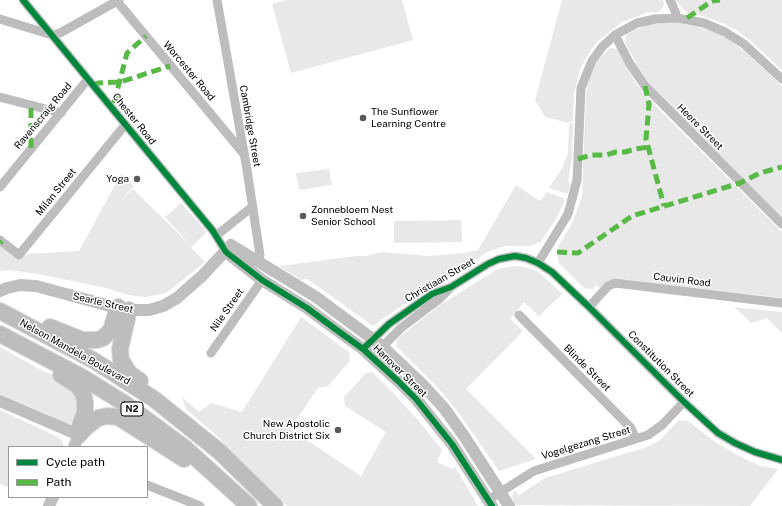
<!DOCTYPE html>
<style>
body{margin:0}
#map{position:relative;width:782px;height:506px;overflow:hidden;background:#fff;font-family:"Public Sans",sans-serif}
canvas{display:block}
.legend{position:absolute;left:8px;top:446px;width:140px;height:52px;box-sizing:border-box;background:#fff;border:1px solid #999;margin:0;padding:5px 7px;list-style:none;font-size:12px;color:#000}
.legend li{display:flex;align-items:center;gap:8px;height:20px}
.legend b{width:20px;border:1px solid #999}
</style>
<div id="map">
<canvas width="782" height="506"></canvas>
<ul class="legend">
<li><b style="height:5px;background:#00873e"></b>Cycle path</li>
<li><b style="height:5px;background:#58b947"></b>Path</li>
</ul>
</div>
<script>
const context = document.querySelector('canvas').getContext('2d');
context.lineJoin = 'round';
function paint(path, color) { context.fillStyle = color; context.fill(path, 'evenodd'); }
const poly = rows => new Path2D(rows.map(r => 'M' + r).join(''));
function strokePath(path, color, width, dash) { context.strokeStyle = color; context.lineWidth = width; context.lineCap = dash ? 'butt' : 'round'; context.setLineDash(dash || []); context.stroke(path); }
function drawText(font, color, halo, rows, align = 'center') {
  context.font = font + ' "Public Sans",sans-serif'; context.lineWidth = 3; context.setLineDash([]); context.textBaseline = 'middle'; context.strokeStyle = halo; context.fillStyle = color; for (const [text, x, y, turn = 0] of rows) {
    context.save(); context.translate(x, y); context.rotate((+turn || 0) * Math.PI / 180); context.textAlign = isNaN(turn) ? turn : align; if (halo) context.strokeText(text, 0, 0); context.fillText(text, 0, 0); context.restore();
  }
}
const green = poly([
 [287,0,402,0,413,40,291,73,272,4],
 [562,0,663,0,664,3,663,7,659,12,649,12,622,22,598,41,590,51,580,69,574,94,573,121,568,123,545,117,535,100],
 [675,0,782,0,782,70,751,41,735,29,722,23,703,16,686,12],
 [671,22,699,27,719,34,728,39,747,53,782,86,782,218,654,91,639,68,626,44,625,39,627,34,646,25],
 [610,48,618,49,637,85,655,105,782,232,782,298,615,278,606,281,600,288,596,285,593,289,584,288,558,262,558,253,559,251,557,249,572,223,582,197,586,93,588,84,594,68,601,57],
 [573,122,572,158,568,181,570,185,568,193,565,193,549,188,561,170,568,153,569,124],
 [329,169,332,185,299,190,296,173],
 [121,174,134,186,118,203,133,189,189,244,165,217,181,203,207,232,191,247,205,262,170,290,165,293,146,297,128,295,106,288,44,275,9,270,0,271,0,245,14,257,25,256,27,254,79,251],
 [516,185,540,201,547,192,563,198,565,201,556,219,540,243,539,242,531,246,506,246,489,251,397,309,373,326,313,283,306,279,301,280,279,266,356,256,366,256,383,252,429,256,465,253,478,250],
 [461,220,462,242,394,243,394,221],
 [518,266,532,269,540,273,562,294,539,316,524,302,510,319,523,331,466,389,536,459,499,471,458,412,439,389,396,346,398,338,440,305,496,270,503,268],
 [734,307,782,312,782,333,767,318,751,323],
 [301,317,350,353,349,362,328,386,318,388,290,429,361,476,386,432,345,406,344,397,366,373,372,372,396,396,418,420,442,450,437,462,452,469,454,466,455,467,478,506,287,506,216,435,186,409,182,397,199,412,211,403,242,412],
 [0,347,39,369,60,378,71,385,82,404,75,423,68,424,63,423,47,414,0,394],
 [0,410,56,436,61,439,64,447,9,447,9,488,0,484],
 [679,420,688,421,718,444,745,459,761,466,778,469,750,506,515,505,512,496,514,490,519,495,545,478,644,448,659,441]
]);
const street = poly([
 [23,0,213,231,226,252],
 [116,0,244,154],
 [217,0,247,170,260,255],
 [670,0,675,11,677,18],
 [0,19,52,35],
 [52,35,60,33,119,0],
 [615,35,629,62,645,86,782,224],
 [0,97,61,113],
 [0,187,88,79],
 [217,235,252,207],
 [0,240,19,255,125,125],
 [538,263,568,214,577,180,581,88,592,61,602,47,615,35,637,23,655,19,677,18,704,23,725,32,744,44,782,79],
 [589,307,608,286,615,283,782,303],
 [519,315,631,428,636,439],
 [363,349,389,324,432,294,451,287,488,264,499,259,515,256,526,258,538,263,552,272,589,307,684,402,718,433,735,443,755,452,782,460],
 [211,353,262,280],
 [372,357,401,328,438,300,449,289],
 [147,485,200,506],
 [488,500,534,471,648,435,662,425,684,402]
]);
const secondary = poly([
 [226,252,262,280,307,308,338,331,363,349,398,381,416,399,452,444,492,506],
 [0,291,7,288,20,285,36,286,110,306,129,310,149,310,163,306,177,298,202,276,231,245,316,297,382,346,422,384,444,408,464,436,509,506],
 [0,401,79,435,74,447],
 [49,506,53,497]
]);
const highway = poly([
 [129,310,120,349,121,360,129,373,140,381],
 [0,311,93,360,154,399,220,452,275,506],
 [50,327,82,340,97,340,103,338,111,330,118,307],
 [0,334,82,377,124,403,185,448,249,506],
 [61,375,77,385,83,393,85,402,85,412,79,429,79,434],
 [79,435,85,428,98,418,107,416,118,417,184,459]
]);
const quiet = poly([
 [687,18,712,1,720,0],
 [94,86,98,83,120,82,170,66],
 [645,86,649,104,646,139,664,206],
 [114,103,127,53,146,36],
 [31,148,31,105],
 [578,159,591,155,606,155,616,152,625,152,635,149,649,147],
 [0,243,2,241],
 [557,252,578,253,632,216,740,183,760,173,782,167]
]);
const cycleway = poly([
 [23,0,213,231,226,252,262,280,307,308,338,331,363,349,398,381,416,399,452,444,492,506],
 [363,349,389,324,432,294,451,287,488,264,499,259,515,256,526,258,538,263,552,272,589,307,684,402,718,433,735,443,755,452,782,460]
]);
const markers = [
 [363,118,4,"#595959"],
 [137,179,4,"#595959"],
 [303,216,4,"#595959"],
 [338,430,4,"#595959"]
];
const shields = [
 [132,409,22]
];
const shieldNames = [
 ["N2",132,409]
];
const streetNames = [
 ["Worcester Road",189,71,50],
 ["Ravenscraig Road",43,116,-50],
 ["Chester Road",134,119,51],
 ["Cambridge Street",250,126,80],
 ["Heere Street",700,127,45],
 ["Milan Street",56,192,-51],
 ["Christiaan Street",440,280,-30],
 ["Cauvin Road",682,280,7],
 ["Searle Street",103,303,13],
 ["Nile Street",227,310,-55],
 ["Nelson Mandela Boulevard",75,352,29],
 ["Constitution Street",661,364,45],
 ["Blinde Street",587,368,45],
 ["Hanover Street",400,371,44],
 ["Vogelgezang Street",586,443,-17]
];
const poiNames = [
 ["The Sunflower",371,112],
 ["Learning Centre",371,124],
 ["Yoga",129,179,"right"],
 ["Zonnebloem Nest",311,210],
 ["Senior School",311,222],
 ["New Apostolic",330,424,"right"],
 ["Church District Six",330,436,"right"]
];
paint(green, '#e8e8e8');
strokePath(highway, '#dbdbdb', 18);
strokePath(street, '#bdbdbd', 9);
strokePath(secondary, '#bfbfbf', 12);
strokePath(highway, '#bdbdbd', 16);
strokePath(quiet, '#58b947', 5, [10, 5]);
strokePath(cycleway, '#00873e', 6);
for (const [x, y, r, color] of markers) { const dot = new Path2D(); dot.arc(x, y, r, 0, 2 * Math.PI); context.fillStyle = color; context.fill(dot); strokePath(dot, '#fff', 1.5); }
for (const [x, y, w] of shields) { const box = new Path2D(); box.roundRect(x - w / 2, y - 7, w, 14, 3); context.fillStyle = '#fff'; context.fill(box); strokePath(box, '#000', 1); }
drawText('bold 9px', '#000', null, shieldNames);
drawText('10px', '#000', '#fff', streetNames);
drawText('10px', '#000', '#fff', poiNames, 'left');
</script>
